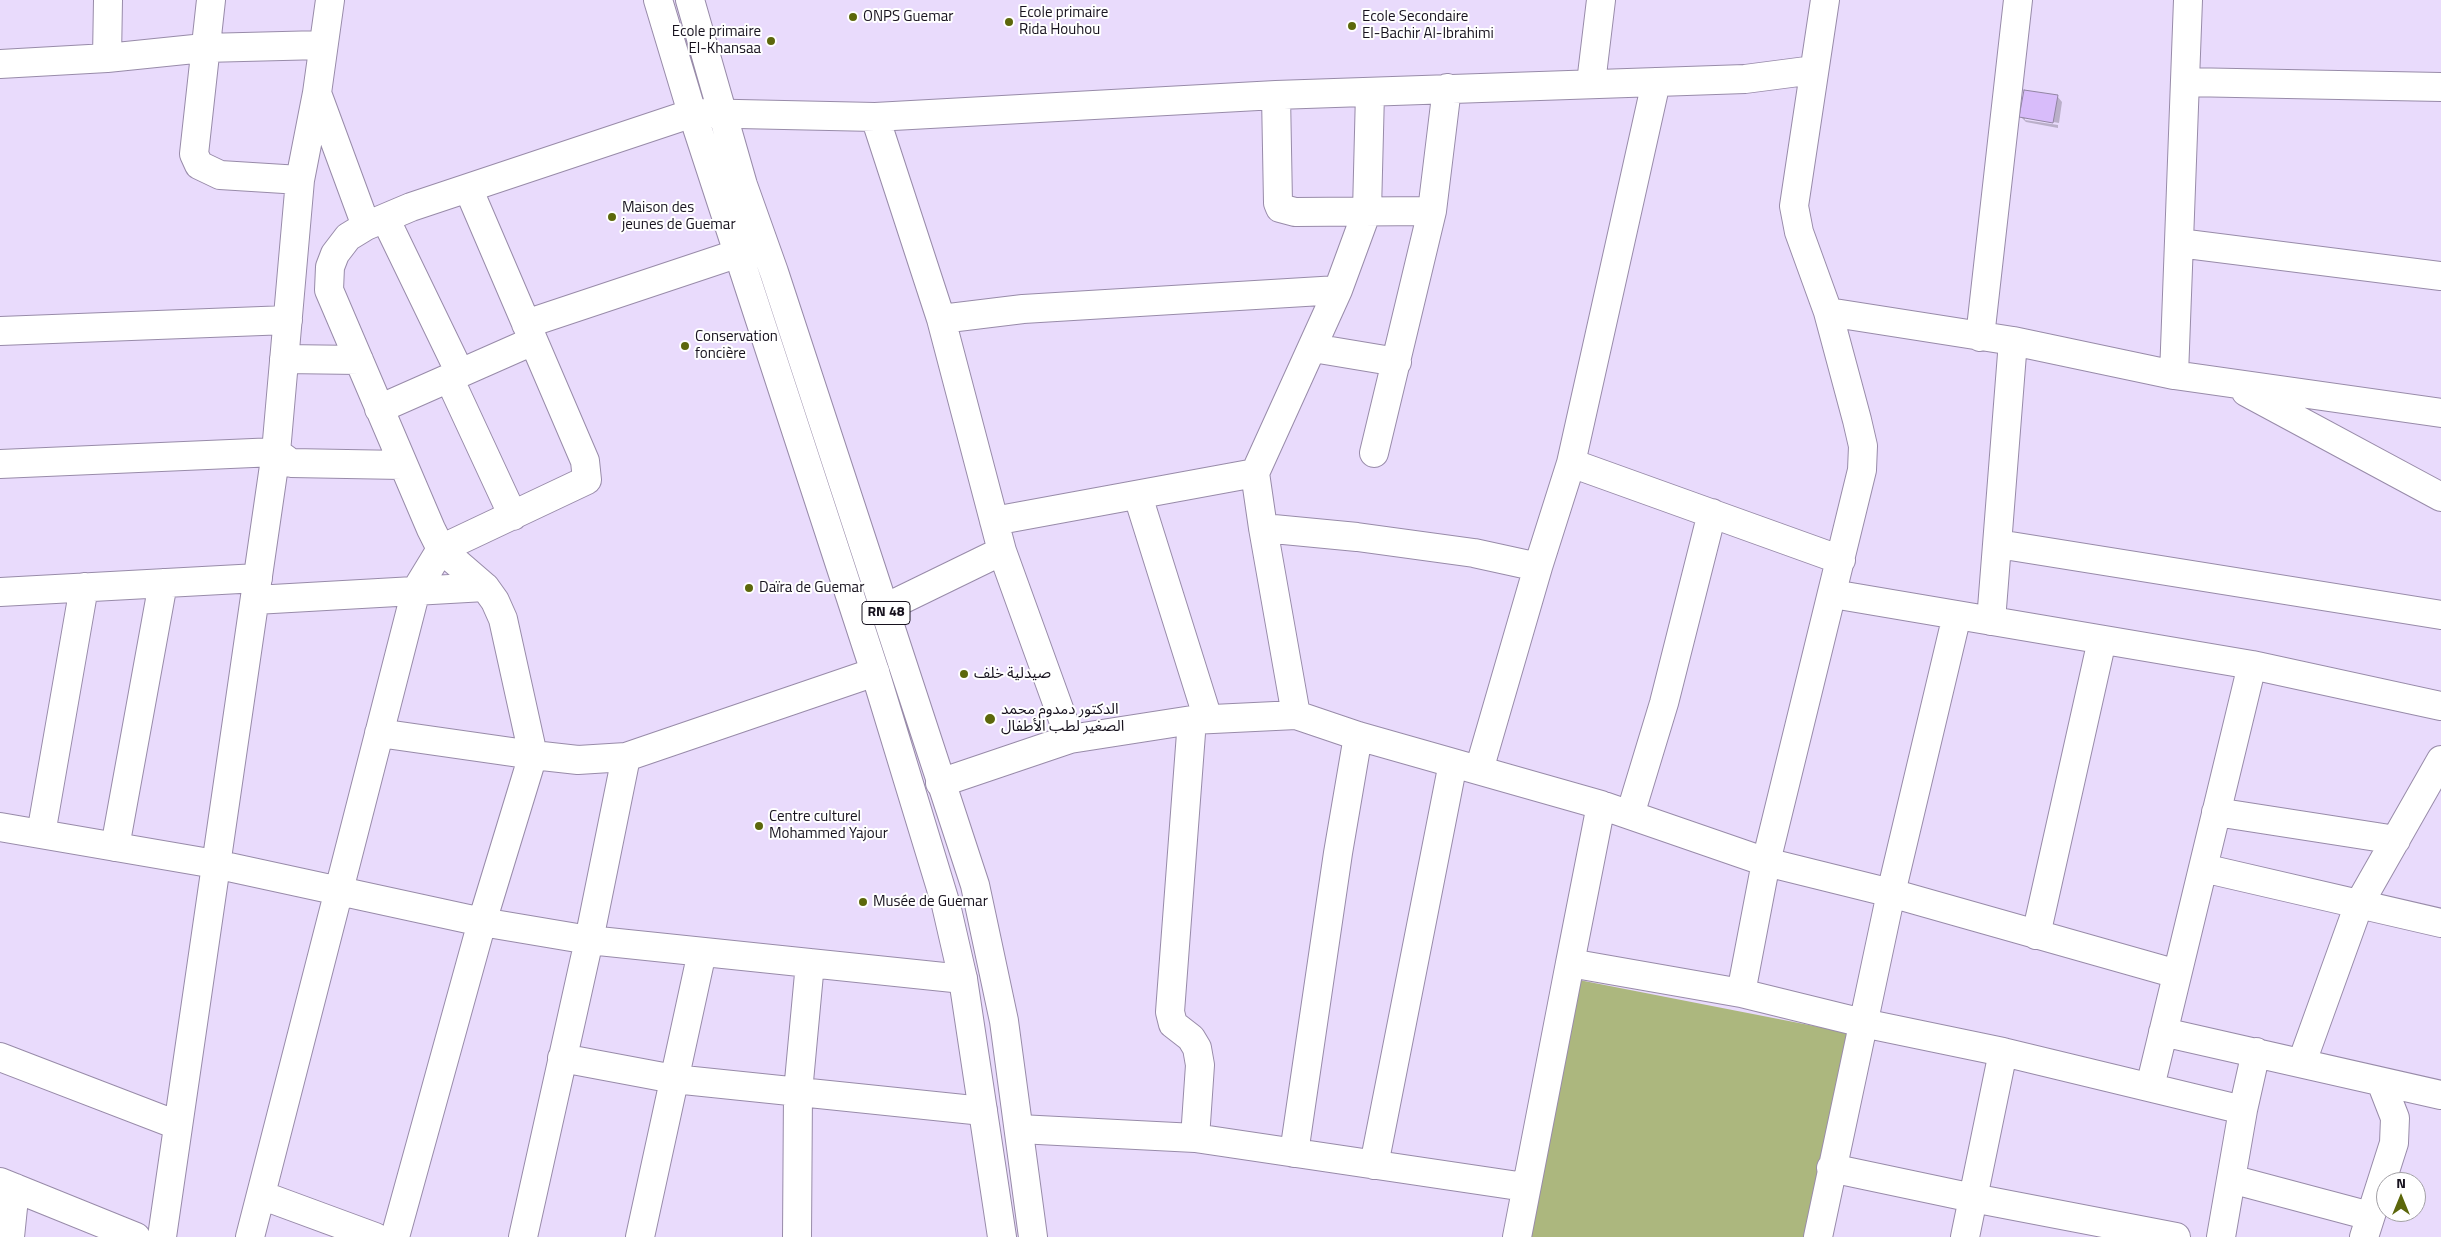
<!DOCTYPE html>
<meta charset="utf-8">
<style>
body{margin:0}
#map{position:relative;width:2441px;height:1237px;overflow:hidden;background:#e9dbfc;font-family:"Titillium Web",sans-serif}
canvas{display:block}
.north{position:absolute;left:2376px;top:1172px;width:50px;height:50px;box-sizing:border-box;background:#fff;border:1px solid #a2a0a5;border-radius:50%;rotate:0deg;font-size:14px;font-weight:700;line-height:20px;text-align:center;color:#17121e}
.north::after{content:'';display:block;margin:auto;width:18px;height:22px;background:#5c670b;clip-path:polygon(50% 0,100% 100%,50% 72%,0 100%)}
</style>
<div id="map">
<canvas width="2441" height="1237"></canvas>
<div class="north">N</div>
</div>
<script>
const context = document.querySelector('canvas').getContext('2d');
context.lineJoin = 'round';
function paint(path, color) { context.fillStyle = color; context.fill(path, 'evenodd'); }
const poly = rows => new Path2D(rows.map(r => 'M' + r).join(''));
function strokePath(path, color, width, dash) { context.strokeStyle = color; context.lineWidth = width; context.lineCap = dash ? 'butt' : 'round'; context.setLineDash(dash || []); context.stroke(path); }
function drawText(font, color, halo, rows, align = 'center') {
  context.font = font + ' "Titillium Web","Noto Sans Arabic",sans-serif'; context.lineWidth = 4; context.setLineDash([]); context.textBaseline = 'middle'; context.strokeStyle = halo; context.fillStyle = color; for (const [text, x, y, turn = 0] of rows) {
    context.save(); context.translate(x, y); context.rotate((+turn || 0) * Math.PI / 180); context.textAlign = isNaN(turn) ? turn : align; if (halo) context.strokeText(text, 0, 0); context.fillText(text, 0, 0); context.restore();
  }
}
const green = poly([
 [1579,980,1850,1033,1809,1237,1530,1237]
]);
const shadow = poly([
 [2057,96,2062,102,2059,123,2025,117,2025,120,2058,125,2058,128,2026,122,2021,117]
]);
const building = poly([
 [2024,90,2058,95,2053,123,2019,117,2024,90]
]);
const minor = poly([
 [211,0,194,154,199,165,220,175,300,180],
 [107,58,108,0],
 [0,64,107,58,204,48,322,45],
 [2185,82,2441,87],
 [1591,83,1601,0],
 [317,93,366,226,348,237,335,254,330,267,329,290,431,529,441,549,485,587,495,601,503,619,533,755,578,760,626,757,875,672],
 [1276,95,1278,203,1280,208,1295,212,1432,211],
 [875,117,941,319,1002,551,1070,739],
 [385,218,460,373],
 [366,226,411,207,693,113,875,117,1276,95,1745,79,1814,70],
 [2179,243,2441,276],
 [1828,312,2013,341,2174,375,2188,0],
 [941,319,1023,309,1338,290],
 [526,324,739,253],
 [0,331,288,320],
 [1980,337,2018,0],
 [1313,348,1397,362],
 [284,359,359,360],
 [2174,375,2441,413],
 [449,378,513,516],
 [2246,392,2441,497],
 [379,409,533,341],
 [1374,453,1432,211,1447,88],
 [1571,463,1841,560],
 [0,464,276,452,291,463,402,465],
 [1138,496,1208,719],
 [994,521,1255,473],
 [1263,528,1357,537,1474,553,1538,567,1479,770],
 [1998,544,2441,615],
 [1538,567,1571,463,1656,82],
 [0,592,258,578],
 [1833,594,2252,665,2441,706],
 [255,600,485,587],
 [885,608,1002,551],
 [1991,621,2013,341],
 [1296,715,1263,528,1255,473,1338,290,1367,211,1370,93],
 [1192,720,1170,1012,1173,1024,1191,1038,1197,1048,1200,1065,1195,1138],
 [379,733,533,755,482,922,395,1237],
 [626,757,589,940,963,979],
 [940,783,1070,739,1192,720,1296,715,1358,736,1601,805,1766,862,1891,893,2177,974],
 [2216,812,2396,840],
 [1630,815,1664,703,1712,513],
 [0,827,215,864,482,922,589,940,523,1237],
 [41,834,84,587],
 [115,847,163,583],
 [2203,868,2441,923],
 [2036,935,2102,640],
 [1570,963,1601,805],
 [1741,993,1863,1023,2003,1052,2243,1110],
 [2163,1032,2441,1095],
 [0,1057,177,1125],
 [562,1058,674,1079,983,1111],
 [2302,1062,2359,904,2441,760],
 [2150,1087,2252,665],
 [1019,1129,1195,1138,1525,1187],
 [1294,1153,1338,853,1358,736],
 [1374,1165,1453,763],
 [1831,1168,1973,1198,2176,1237],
 [2231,1179,2370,1216],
 [0,1182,136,1237],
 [261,1195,375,1237],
 [10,1237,15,1188],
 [162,1237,276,452,300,180,317,93,330,0],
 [250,1237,416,590,441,549,587,480,585,461,468,188],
 [640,1237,702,952],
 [797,1237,798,1092,810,963],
 [1517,1237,1570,963,1741,993,1766,862,1862,470,1863,446,1857,420,1828,312,1799,232,1794,206,1825,0],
 [1818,1237,1891,893,1957,615],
 [1965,1237,2003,1052],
 [2221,1237,2243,1110,2256,1052],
 [2364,1237,2394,1143,2395,1118,2381,1082]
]);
const highway = poly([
 [658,0,689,103,875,672,946,905,963,979,1002,1237],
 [690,0,743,185,774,272,975,885,1004,1021,1033,1237]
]);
const markers = [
 [853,17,5,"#5c670b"],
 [1009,22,5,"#5c670b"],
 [1352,26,5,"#5c670b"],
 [771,41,5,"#5c670b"],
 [612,217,5,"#5c670b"],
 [685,346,5,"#5c670b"],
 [749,588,5,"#5c670b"],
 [964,674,5,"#5c670b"],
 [990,719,6,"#5c670b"],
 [759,826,5,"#5c670b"],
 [863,902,5,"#5c670b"]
];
const shields = [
 [886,613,48]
];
const shieldNames = [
 ["RN 48",886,613]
];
const poiNames = [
 ["Ecole primaire",1019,13],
 ["Rida Houhou",1019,30],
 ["ONPS Guemar",863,17],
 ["Ecole Secondaire",1362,17],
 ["El-Bachir Al-Ibrahimi",1362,34],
 ["Ecole primaire",761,32,"right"],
 ["El-Khansaa",761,49,"right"],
 ["Maison des",622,208],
 ["jeunes de Guemar",622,225],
 ["Conservation",695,337],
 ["foncière",695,354],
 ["Daïra de Guemar",759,588],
 ["صيدلية خلف",974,674],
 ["الدكتور دمدوم محمد",1001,710],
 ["الصغير لطب الأطفال",1001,727],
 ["Centre culturel",769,817],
 ["Mohammed Yajour",769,834],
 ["Musée de Guemar",873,902]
];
paint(green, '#acb77e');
paint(shadow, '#0003');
paint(building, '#d8bcfa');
strokePath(building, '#9184a2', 1);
strokePath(minor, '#988ba9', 30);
strokePath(highway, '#988ba9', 30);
strokePath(minor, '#fff', 28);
strokePath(highway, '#fff', 28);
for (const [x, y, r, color] of markers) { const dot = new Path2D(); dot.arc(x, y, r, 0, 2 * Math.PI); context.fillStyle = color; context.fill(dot); strokePath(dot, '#fff', 2); }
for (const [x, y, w] of shields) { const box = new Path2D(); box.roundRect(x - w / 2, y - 11.5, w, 23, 4); context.fillStyle = '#fff'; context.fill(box); strokePath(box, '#17121e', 1); }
drawText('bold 14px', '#17121e', null, shieldNames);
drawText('15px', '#17121e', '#fff', poiNames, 'left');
</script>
